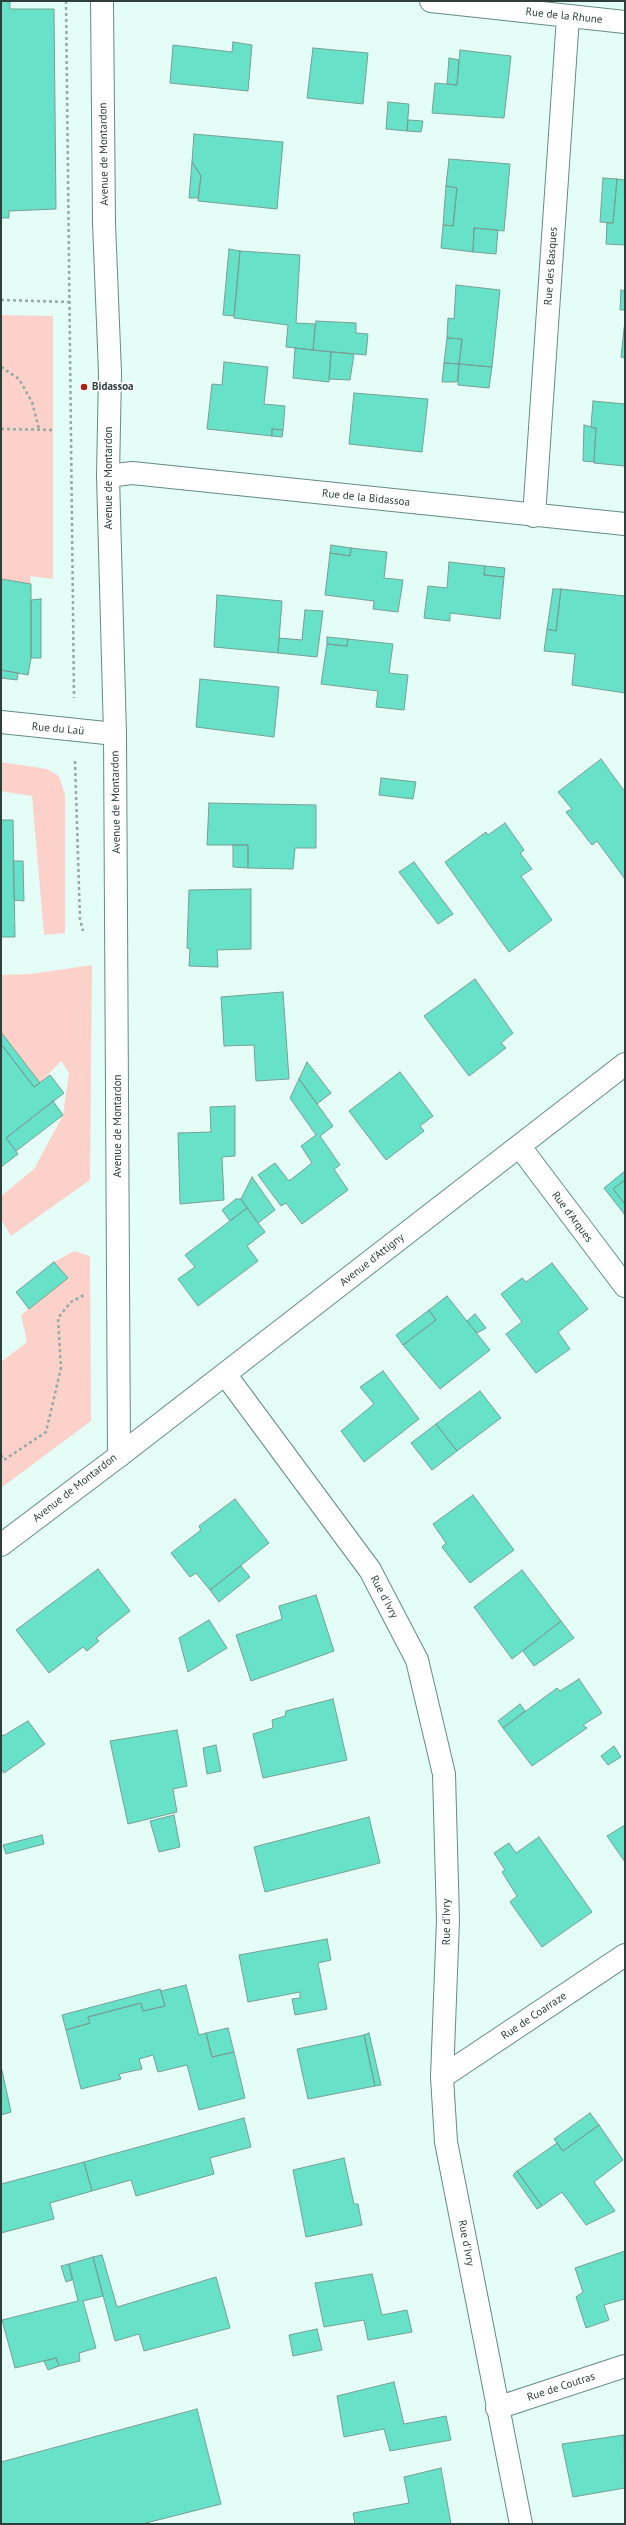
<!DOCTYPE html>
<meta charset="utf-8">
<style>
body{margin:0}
#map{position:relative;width:626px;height:2525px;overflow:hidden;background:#e4fef7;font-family:"PT Sans",sans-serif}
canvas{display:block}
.frame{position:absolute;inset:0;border:2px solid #2e3f3b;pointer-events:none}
</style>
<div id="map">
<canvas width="626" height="2525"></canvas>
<div class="frame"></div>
</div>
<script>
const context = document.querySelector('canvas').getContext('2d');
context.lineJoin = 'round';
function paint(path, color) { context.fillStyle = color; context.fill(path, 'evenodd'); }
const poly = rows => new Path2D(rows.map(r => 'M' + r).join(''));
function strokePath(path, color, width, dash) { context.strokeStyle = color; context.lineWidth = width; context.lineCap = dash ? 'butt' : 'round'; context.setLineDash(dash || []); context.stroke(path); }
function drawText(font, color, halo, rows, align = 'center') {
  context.font = font + ' "PT Sans",sans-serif'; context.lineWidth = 3.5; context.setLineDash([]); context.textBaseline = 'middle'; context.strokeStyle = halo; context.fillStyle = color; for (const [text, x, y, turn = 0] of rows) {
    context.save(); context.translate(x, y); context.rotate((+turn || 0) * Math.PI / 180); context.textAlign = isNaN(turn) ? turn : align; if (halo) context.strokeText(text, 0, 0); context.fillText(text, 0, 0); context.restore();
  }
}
const green = poly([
 [1,315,53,316,53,579,30,576,31,584,1,579],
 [1,762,47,769,59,776,65,795,65,933,44,935,32,796,1,791],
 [92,965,90,1180,11,1236,1,1219,1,1196,34,1169,63,1115,69,1073,61,1061,40,1083,1,1032,1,975,31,974],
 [74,1251,90,1256,91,1421,1,1488,1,1362,27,1342,21,1315,68,1278,54,1262]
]);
const building = poly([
 [1,1,10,1,10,9,54,9,56,209,9,211,9,218,1,218,1,1],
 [233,42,252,45,248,91,170,83,173,45,232,52,233,42],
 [313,48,368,53,363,104,307,98,313,48],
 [460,50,511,56,504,118,432,113,435,83,457,85,460,50],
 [449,58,459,60,457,85,447,84,449,58],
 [388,102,409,104,407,131,386,129,388,102],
 [408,120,423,121,421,132,407,131,408,120],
 [194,134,283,142,277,209,198,201,201,176,192,162,194,134],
 [449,159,510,164,504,231,474,228,473,252,441,248,443,225,453,226,457,188,446,186,449,159],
 [192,162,201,176,198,198,189,198,192,162],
 [603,178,617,179,613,223,600,222,603,178],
 [617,179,625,180,625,245,606,244,607,223,613,223,617,179],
 [446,186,457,188,453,226,443,225,446,186],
 [474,228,498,230,496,254,473,252,474,228],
 [229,249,240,251,234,316,223,315,229,249],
 [240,251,300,255,296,323,315,324,313,350,286,347,288,325,234,318,240,251],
 [456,285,500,290,492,367,459,364,462,339,447,338,448,318,454,319,456,285],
 [621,290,625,291,625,310,620,310,621,290],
 [625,320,625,358,621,357,625,320],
 [316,321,356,323,356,333,368,334,366,355,313,350,316,321],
 [447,338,462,339,459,364,444,363,447,338],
 [295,348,331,352,329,382,293,378,295,348],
 [331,352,354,354,350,380,329,379,331,352],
 [224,362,268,367,264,404,285,406,283,430,272,429,272,436,207,429,212,384,222,385,224,362],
 [444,363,459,364,457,382,442,382,444,363],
 [459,364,492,367,489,388,458,385,459,364],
 [354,393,428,399,422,452,349,444,354,393],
 [593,401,625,404,625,466,594,463,596,428,591,428,591,426,593,401],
 [584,425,596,428,594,462,583,461,584,425],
 [272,429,283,430,282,437,272,436,272,429],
 [331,545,351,548,350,556,330,553,331,545],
 [351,548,387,552,384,578,403,580,398,612,373,609,374,601,325,595,330,553,350,556,351,548],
 [449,562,485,566,484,575,504,577,500,619,450,613,450,621,424,618,428,586,447,588,449,562],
 [485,566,505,568,504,577,484,575,485,566],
 [1,579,31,584,31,658,28,675,1,670,1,579],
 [553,589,561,589,556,631,547,629,553,589],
 [561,589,625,596,625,693,572,685,575,654,544,651,547,629,556,631,561,589],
 [217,595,282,601,278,653,214,647,217,595],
 [41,599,41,658,31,658,31,600,41,599],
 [305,610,323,611,317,657,278,653,279,638,302,640,305,610],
 [327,637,348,639,347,646,327,644,327,637],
 [348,639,393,644,389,673,408,675,404,710,376,707,378,691,321,684,327,644,347,646,348,639],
 [1,670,18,673,17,680,1,678,1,670],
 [200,679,279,687,274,737,196,727,200,679],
 [601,759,625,792,625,879,597,841,592,845,566,812,572,809,558,792,601,759],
 [381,778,416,782,413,799,379,795,381,778],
 [209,803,316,805,316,848,295,848,293,869,248,868,248,845,207,845,209,803],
 [1,820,13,820,15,937,1,937,1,820],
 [505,823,524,850,520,853,532,869,521,876,552,920,509,952,445,862,486,832,488,835,505,823],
 [233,845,248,845,248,868,233,867,233,845],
 [13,861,23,861,24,901,14,900,13,861],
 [414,862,453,914,438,924,399,872,414,862],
 [251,889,251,949,217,950,218,967,189,966,190,949,187,948,189,890,251,889],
 [475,979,513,1033,501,1043,506,1048,469,1076,424,1016,475,979],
 [283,992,289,1079,256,1081,254,1045,224,1046,221,997,283,992],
 [1,1032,40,1083,34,1087,1,1044,1,1032],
 [1,1044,34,1087,50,1075,64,1093,6,1138,18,1154,1,1167,1,1044],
 [307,1062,331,1093,317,1104,299,1079,307,1062],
 [400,1072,433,1116,420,1126,424,1131,386,1160,349,1111,400,1072],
 [299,1079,333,1126,320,1136,340,1165,334,1169,348,1190,302,1224,286,1203,281,1206,258,1175,275,1163,289,1181,312,1163,301,1146,316,1135,290,1098,299,1079],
 [53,1101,63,1115,16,1151,6,1138,53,1101],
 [235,1106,235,1156,222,1157,224,1200,180,1204,178,1133,211,1132,210,1107,235,1106],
 [625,1171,625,1180,613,1189,625,1204,625,1215,604,1188,625,1171],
 [252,1177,275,1210,258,1223,241,1199,252,1177],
 [625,1180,625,1204,613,1189,625,1180],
 [236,1199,241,1199,247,1208,230,1221,222,1210,236,1199],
 [247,1208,265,1232,247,1246,258,1261,198,1306,178,1279,195,1267,185,1255,247,1208],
 [54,1262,68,1278,29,1309,16,1292,54,1262],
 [552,1263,588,1309,558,1332,570,1349,536,1373,506,1334,522,1322,501,1294,522,1278,526,1282,552,1263],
 [447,1296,490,1350,440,1389,403,1345,436,1320,429,1310,447,1296],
 [429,1310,436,1320,403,1345,396,1335,429,1310],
 [475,1314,486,1328,477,1333,467,1321,475,1314],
 [383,1371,419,1419,364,1462,341,1431,374,1404,360,1387,383,1371],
 [480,1391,501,1418,457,1451,436,1424,480,1391],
 [436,1424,457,1451,432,1470,411,1443,436,1424],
 [473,1495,514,1550,470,1583,442,1547,446,1543,433,1524,473,1495],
 [235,1499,269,1543,210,1590,196,1573,190,1577,171,1553,201,1530,199,1526,235,1499],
 [241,1566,250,1577,219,1602,210,1590,241,1566],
 [98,1569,130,1611,96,1638,99,1641,87,1651,83,1647,49,1673,16,1630,98,1569],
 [522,1570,561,1621,512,1659,474,1607,522,1570],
 [316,1595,334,1651,251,1681,236,1635,282,1619,279,1606,316,1595],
 [209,1620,227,1648,188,1672,179,1638,209,1620],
 [561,1621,574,1638,534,1666,523,1651,561,1621],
 [579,1679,602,1713,583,1725,587,1728,532,1766,503,1728,557,1688,560,1691,579,1679],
 [333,1699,347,1760,263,1778,253,1734,273,1728,272,1720,285,1716,286,1711,333,1699],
 [520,1704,525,1711,503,1728,498,1721,520,1704],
 [28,1721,45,1744,4,1773,1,1768,1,1733,3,1736,28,1721],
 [177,1730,187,1786,173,1789,177,1812,128,1824,110,1741,177,1730],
 [216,1745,221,1771,207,1774,203,1748,216,1745],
 [614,1746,621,1757,608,1765,601,1756,614,1746],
 [174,1815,180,1847,159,1852,150,1821,174,1815],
 [369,1817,380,1863,265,1892,254,1847,369,1817],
 [625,1825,625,1862,607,1836,625,1825],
 [42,1835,44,1844,6,1854,3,1845,42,1835],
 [539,1837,592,1912,542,1947,510,1902,517,1896,502,1872,505,1870,494,1853,509,1843,516,1853,539,1837],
 [327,1939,331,1960,318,1963,327,2009,295,2015,292,1999,300,1998,300,1992,248,2002,239,1955,327,1939],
 [186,1985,199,2035,206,2033,212,2057,234,2052,245,2098,199,2110,187,2065,158,2072,153,2055,139,2059,142,2069,119,2074,121,2079,81,2089,66,2030,90,2023,88,2017,141,2003,143,2011,165,2006,161,1991,186,1985],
 [160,1989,165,2006,143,2011,141,2003,88,2017,90,2023,66,2030,62,2015,160,1989],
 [228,2028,234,2052,212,2057,206,2033,228,2028],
 [369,2033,381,2085,375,2086,364,2035,369,2033],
 [364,2035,375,2086,308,2099,297,2049,364,2035],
 [1,2066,11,2112,1,2115,1,2066],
 [590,2113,599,2125,563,2151,554,2139,590,2113],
 [244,2118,251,2147,210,2158,214,2174,136,2196,131,2180,92,2191,84,2162,244,2118],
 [599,2125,623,2160,594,2182,615,2211,586,2225,562,2192,542,2206,517,2171,557,2143,563,2151,599,2125],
 [344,2158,354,2204,358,2204,362,2225,306,2237,293,2170,344,2158],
 [84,2162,92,2191,50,2203,54,2219,1,2233,1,2184,84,2162],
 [517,2171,542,2206,537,2209,513,2175,517,2171],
 [625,2251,625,2299,604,2305,609,2320,586,2328,576,2297,583,2292,575,2268,625,2251],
 [102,2255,117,2307,216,2277,230,2328,144,2351,139,2334,115,2341,93,2257,102,2255],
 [93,2257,103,2296,83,2301,96,2348,79,2353,80,2361,59,2366,56,2358,15,2368,2,2320,78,2301,69,2264,93,2257],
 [69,2264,72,2280,66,2282,61,2266,69,2264],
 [372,2274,382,2315,407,2310,412,2332,368,2340,364,2320,324,2327,315,2283,372,2274],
 [317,2329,322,2350,293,2356,289,2335,317,2329],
 [56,2358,59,2366,48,2370,44,2361,56,2358],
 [394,2382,404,2424,446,2416,451,2440,390,2451,384,2429,344,2437,337,2396,394,2382],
 [197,2409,221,2504,142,2524,1,2524,1,2462,197,2409],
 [624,2435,625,2488,573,2497,562,2444,624,2435],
 [441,2468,451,2524,355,2524,353,2513,409,2503,404,2477,441,2468]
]);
const path = poly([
 [66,1,74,698],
 [1,300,70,302],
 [1,367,19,379,32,402,39,429],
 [1,429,54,430],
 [75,761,80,919,83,931],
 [1,1455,4,1460,46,1432,61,1368,58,1318,71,1302,86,1294]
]);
const minor = poly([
 [431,1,625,22],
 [108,476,132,473,625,524],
 [534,516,568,17],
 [1,722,115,734],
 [520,1147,625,1286],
 [225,1374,370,1570,417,1660,444,1774,448,1920,442,2077,446,2142,521,2524],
 [119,1456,625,1064],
 [442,2077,625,1955],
 [497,2408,625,2366]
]);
const tertiary = poly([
 [1,1545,119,1456,115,734,108,476,110,373,104,223,102,1]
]);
const markers = [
 [84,387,4,"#af1f15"]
];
const streetNames = [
 ["Rue de la Rhune",564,16,6],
 ["Avenue de Montardon",104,154,-91],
 ["Rue des Basques",551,266,-86],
 ["Avenue de Montardon",109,478,-90],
 ["Rue de la Bidassoa",366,498,6],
 ["Rue du Laü",58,729,5],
 ["Avenue de Montardon",116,802,-91],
 ["Avenue de Montardon",118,1126,-90],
 ["Rue d'Arques",572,1217,53],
 ["Avenue d'Attigny",372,1260,-38],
 ["Avenue de Montardon",75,1488,-38],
 ["Rue d'Ivry",384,1597,62],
 ["Rue d'Ivry",447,1922,-90],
 ["Rue de Coarraze",534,2016,-34],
 ["Rue d'Ivry",466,2243,79],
 ["Rue de Coutras",561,2387,-18]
];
const poiNames = [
 ["Bidassoa",92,387]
];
paint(green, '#fcd1ca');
paint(building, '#68e1c9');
strokePath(building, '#769f95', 1);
strokePath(minor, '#638c82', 24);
strokePath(tertiary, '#638c82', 24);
strokePath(path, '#94aaa4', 2.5, [3, 3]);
strokePath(minor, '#fff', 22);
strokePath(tertiary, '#fff', 22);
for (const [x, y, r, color] of markers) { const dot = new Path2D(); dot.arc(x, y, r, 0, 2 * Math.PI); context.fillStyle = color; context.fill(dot); strokePath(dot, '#fff', 1.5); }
drawText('11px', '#2e3f3b', '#fff', streetNames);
drawText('bold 11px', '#2e3f3b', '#fff', poiNames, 'left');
</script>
